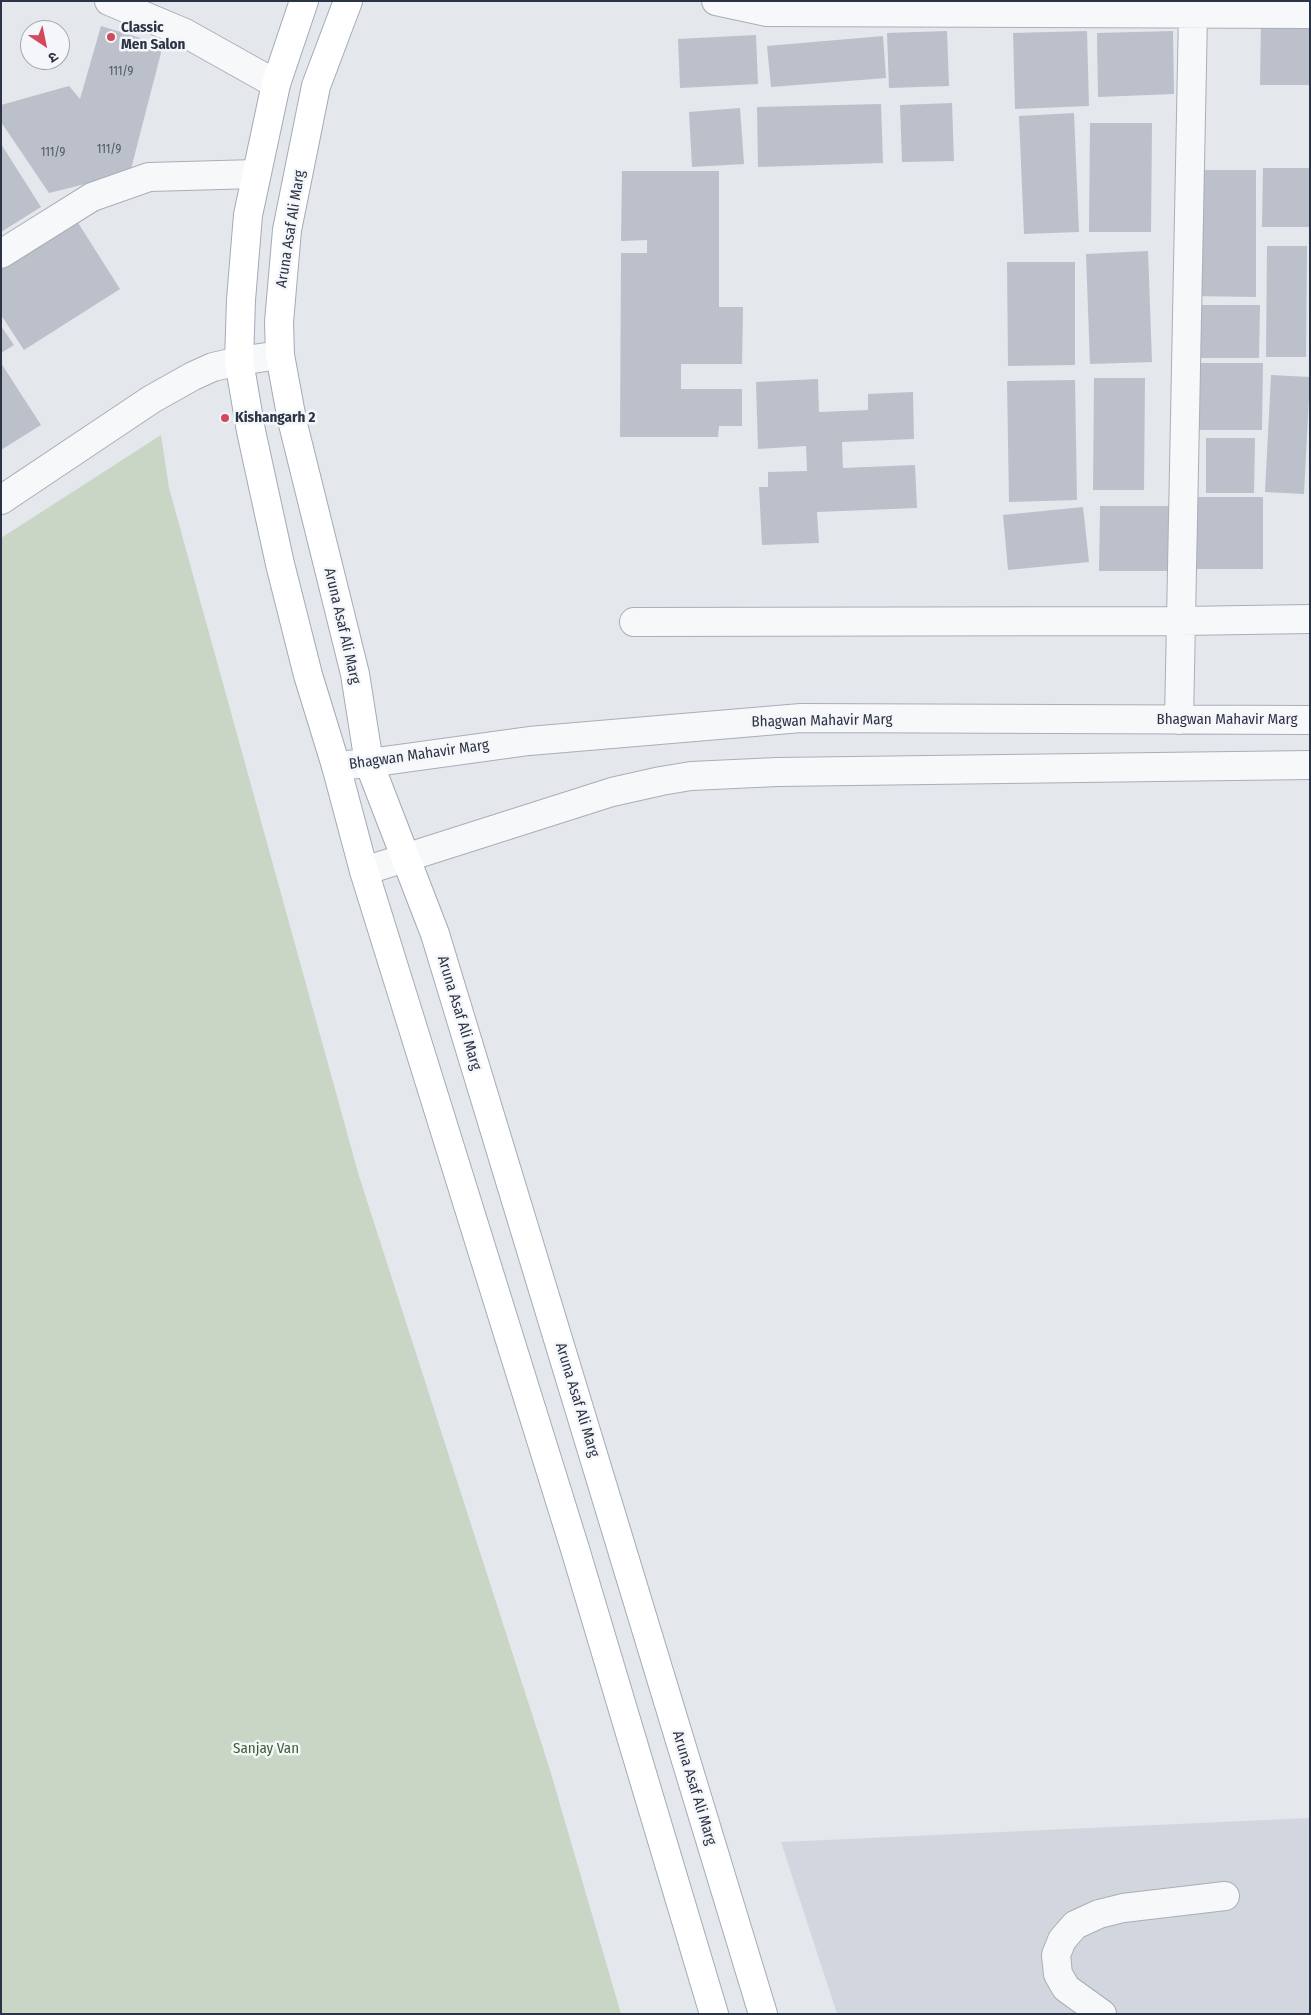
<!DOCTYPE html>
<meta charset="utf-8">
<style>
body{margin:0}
#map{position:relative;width:1311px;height:2015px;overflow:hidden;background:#e4e7ec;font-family:"Fira Sans Condensed","Noto Sans Devanagari",sans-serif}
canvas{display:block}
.frame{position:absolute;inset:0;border:2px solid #2b3445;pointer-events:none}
.north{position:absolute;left:20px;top:20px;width:50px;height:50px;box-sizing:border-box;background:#f4f6f9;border:1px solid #a4a8b1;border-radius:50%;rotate:146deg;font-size:14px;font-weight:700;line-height:20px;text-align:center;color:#2b3445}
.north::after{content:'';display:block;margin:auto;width:18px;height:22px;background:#d1495b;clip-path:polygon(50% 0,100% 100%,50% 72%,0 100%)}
</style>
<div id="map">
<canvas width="1311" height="2015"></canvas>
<div class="frame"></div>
<div class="north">उ</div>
</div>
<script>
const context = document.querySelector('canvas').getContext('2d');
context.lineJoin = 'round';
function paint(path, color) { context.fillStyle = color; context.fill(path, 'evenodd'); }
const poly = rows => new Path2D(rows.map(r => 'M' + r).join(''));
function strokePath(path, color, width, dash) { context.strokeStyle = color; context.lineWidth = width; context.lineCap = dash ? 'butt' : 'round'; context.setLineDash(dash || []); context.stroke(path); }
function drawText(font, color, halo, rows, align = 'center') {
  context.font = font + ' "Fira Sans Condensed",sans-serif'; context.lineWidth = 5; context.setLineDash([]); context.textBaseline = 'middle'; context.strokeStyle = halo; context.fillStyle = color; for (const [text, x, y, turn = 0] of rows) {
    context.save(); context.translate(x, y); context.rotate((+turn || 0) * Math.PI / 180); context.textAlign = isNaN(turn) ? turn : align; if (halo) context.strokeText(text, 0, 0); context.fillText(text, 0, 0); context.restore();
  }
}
const built = poly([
 [1310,1818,1310,2014,837,2014,781,1842]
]);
const green = poly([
 [161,435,169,488,359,1176,550,1770,621,2014,1,2014,1,538]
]);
const building = poly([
 [1261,21,1310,21,1310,85,1260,85],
 [101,26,163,45,130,173,49,193,1,122,1,105,69,86,80,99],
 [947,31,949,86,889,88,887,33],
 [1087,31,1089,106,1015,109,1013,33],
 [1173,31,1174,94,1098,97,1097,33],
 [756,35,758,84,680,88,678,39],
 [883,36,886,78,771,87,767,46],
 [952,103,954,161,902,162,900,105],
 [881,104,883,163,758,167,757,107],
 [740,108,744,164,692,167,689,112],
 [1074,113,1079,232,1024,234,1019,116],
 [1090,123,1152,123,1151,232,1089,232],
 [1,144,41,207,1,232],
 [1263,168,1310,168,1310,227,1262,227],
 [1192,170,1256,170,1256,297,1191,296],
 [622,171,719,171,719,307,743,307,742,364,681,364,681,389,742,389,742,426,719,426,718,437,620,437,621,253,647,253,647,240,621,241],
 [75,218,120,289,24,350,1,315,1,265],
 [1267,246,1307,246,1306,357,1266,357],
 [1148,251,1152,362,1090,364,1086,254],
 [1007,262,1075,262,1075,365,1008,366],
 [1194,305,1260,305,1259,358,1194,358],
 [1,326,14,345,1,353],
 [1,363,41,425,1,450],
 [1199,363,1263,363,1262,430,1199,430],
 [1271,375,1310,377,1304,494,1265,492],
 [1094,378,1145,378,1144,490,1093,490],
 [818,379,819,412,868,410,868,394,913,392,914,439,842,442,843,468,915,465,917,508,817,512,819,543,762,545,759,487,768,487,768,472,807,471,806,446,758,449,756,382],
 [1075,380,1077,500,1009,502,1007,381],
 [1206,438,1255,438,1254,493,1206,493],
 [1196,497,1263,497,1263,569,1196,569],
 [1100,506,1173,506,1173,571,1099,571],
 [1083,507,1089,562,1008,570,1003,515]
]);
const minor = poly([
 [109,1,185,33,276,84],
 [716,1,767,12,1310,14],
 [1,254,92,197,149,177,256,174],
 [1,500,152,399,193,376,213,367,239,361,280,355],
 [634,622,1181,621,1310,619],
 [1179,720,1193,14],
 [336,766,369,763,529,741,801,718,1310,720],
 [364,871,612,792,661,781,691,776,777,772,1310,765],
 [1102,2014,1066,1988,1058,1974,1056,1955,1062,1940,1075,1925,1099,1914,1123,1908,1225,1896]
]);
const major = poly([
 [304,1,276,84,248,215,241,300,239,361,251,431,280,564,308,675,336,766,364,871,575,1549,714,2014],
 [348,1,316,86,287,230,279,322,280,355,292,420,355,674,369,763,435,934,763,2014]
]);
const markers = [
 [111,37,5,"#d1495b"],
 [225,418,5,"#d1495b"]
];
const numberNames = [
 ["111/9",121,72],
 ["111/9",109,150],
 ["111/9",53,153]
];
const poiNames = [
 ["Classic",121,28],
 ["Men Salon",121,45],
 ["Kishangarh 2",235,418]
];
const streetNames = [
 ["Aruna Asaf Ali Marg",291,229,-81],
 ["Aruna Asaf Ali Marg",342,626,77],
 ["Bhagwan Mahavir Marg",1227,720],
 ["Bhagwan Mahavir Marg",822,721,-1],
 ["Bhagwan Mahavir Marg",419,755,-8],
 ["Aruna Asaf Ali Marg",459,1013,73],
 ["Aruna Asaf Ali Marg",577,1400,73],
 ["Aruna Asaf Ali Marg",694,1788,73]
];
const parkNames = [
 ["Sanjay Van",266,1749]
];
paint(built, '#d2d6de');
paint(green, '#c9d6c5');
paint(building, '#bbc0ca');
strokePath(minor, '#a9aeb7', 30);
strokePath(major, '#a3abb8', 30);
strokePath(minor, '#f7f8fa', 28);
strokePath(major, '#fff', 28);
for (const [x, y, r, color] of markers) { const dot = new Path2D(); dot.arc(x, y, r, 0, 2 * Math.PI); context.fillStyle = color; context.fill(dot); strokePath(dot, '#f4f6f9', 2); }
drawText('12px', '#4f5766', null, numberNames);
drawText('bold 15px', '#2b3445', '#f4f6f9', poiNames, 'left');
drawText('15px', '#2b3445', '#f4f6f9', streetNames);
drawText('15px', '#3f6138', '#f4f6f9', parkNames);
</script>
